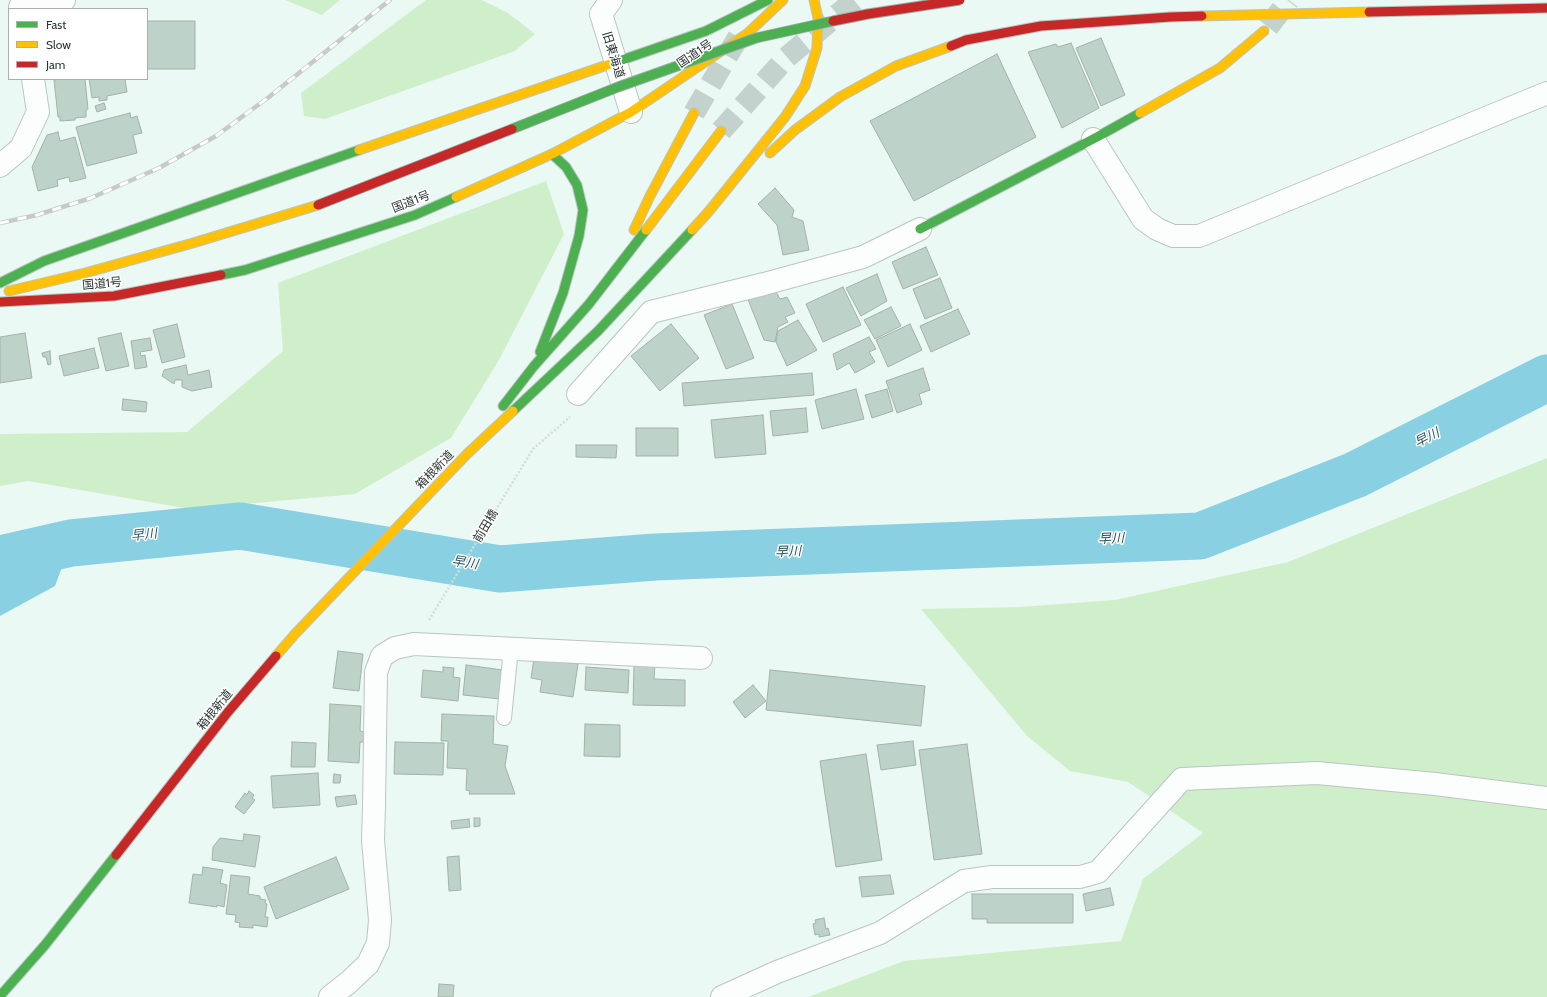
<!DOCTYPE html>
<meta charset="utf-8">
<style>
body{margin:0}
#map{position:relative;width:1547px;height:997px;overflow:hidden;background:#ebf9f5;font-family:Cabin,sans-serif}
canvas{display:block}
.legend{position:absolute;left:8px;top:8px;width:140px;height:72px;box-sizing:border-box;background:#fff;border:1px solid #aaafad;margin:0;padding:5px 7px;list-style:none;font-size:12px;color:#2a3633}
.legend li{display:flex;align-items:center;gap:8px;height:20px}
.legend b{width:20px;border:1px solid #aaafad}
</style>
<div id="map">
<canvas width="1547" height="997"></canvas>
<ul class="legend">
<li><b style="height:5px;background:#4caf50"></b>Fast</li>
<li><b style="height:5px;background:#ffc107"></b>Slow</li>
<li><b style="height:5px;background:#c62828"></b>Jam</li>
</ul>
</div>
<script>
const context = document.querySelector('canvas').getContext('2d');
context.lineJoin = 'round';
function paint(path, color) { context.fillStyle = color; context.fill(path, 'evenodd'); }
const poly = rows => new Path2D(rows.map(r => 'M' + r).join(''));
function strokePath(path, color, width, dash) { context.strokeStyle = color; context.lineWidth = width; context.lineCap = dash ? 'butt' : 'round'; context.setLineDash(dash || []); context.stroke(path); }
function drawText(font, color, halo, rows, align = 'center') {
  context.font = font + ' Cabin,"Noto Sans JP",sans-serif'; context.lineWidth = 3; context.setLineDash([]); context.textBaseline = 'middle'; context.strokeStyle = halo; context.fillStyle = color; for (const [text, x, y, turn = 0] of rows) {
    context.save(); context.translate(x, y); context.rotate((+turn || 0) * Math.PI / 180); context.textAlign = isNaN(turn) ? turn : align; if (halo) context.strokeText(text, 0, 0); context.fillText(text, 0, 0); context.restore();
  }
}
const green = poly([
 [285,0,340,0,322,15],
 [426,0,482,0,508,13,535,34,515,51,325,119,304,116,301,93],
 [546,181,564,234,499,360,451,438,355,494,190,509,28,481,0,486,0,434,187,432,283,351,278,283],
 [1547,458,1547,997,808,997,904,961,1121,941,1143,879,1203,833,1128,782,1070,771,1027,736,921,609,1020,607,1115,600,1288,562]
]);
const water = poly([
 [38,532,71,543,55,586,0,616,0,536]
]);
const river = poly([
 [0,559,71,543,240,526,500,569,655,557,1200,536,1355,475,1547,378]
]);
const building = poly([
 [147,21,195,21,195,69,147,69,147,21],
 [1101,38,1125,95,1101,106,1076,48,1101,38],
 [1071,43,1099,108,1062,128,1028,52,1056,44,1058,47,1071,43],
 [997,54,1036,137,914,201,870,121,997,54],
 [60,79,85,79,88,109,86,110,86,117,75,118,75,120,60,121,60,117,58,117,54,80,60,79],
 [89,79,125,79,127,92,107,96,107,100,99,101,99,97,92,98,89,79],
 [104,103,106,109,97,112,95,106,104,103],
 [130,113,131,118,137,116,142,133,133,135,137,153,87,166,76,127,130,113],
 [58,132,60,141,75,137,86,178,70,182,69,177,57,180,58,186,38,191,32,167,47,135,58,132],
 [775,188,794,210,792,217,803,221,809,250,783,255,777,225,758,204,775,188],
 [926,247,938,275,903,289,892,262,926,247],
 [877,274,887,301,861,316,846,288,877,274],
 [940,278,952,308,925,319,913,289,940,278],
 [843,287,861,325,823,342,806,304,843,287],
 [776,292,780,299,787,297,795,313,785,317,788,322,778,327,775,342,764,340,747,297,776,292],
 [732,304,754,358,726,369,704,315,732,304],
 [891,307,901,326,875,339,864,320,891,307],
 [958,309,970,334,931,352,920,326,958,309],
 [798,320,817,350,787,366,776,342,778,331,798,320],
 [177,324,185,357,162,363,153,330,177,324],
 [671,324,699,358,660,391,631,356,671,324],
 [910,324,922,350,888,367,876,340,910,324],
 [25,333,32,378,0,383,0,337,25,333],
 [121,333,129,366,106,371,98,338,121,333],
 [869,337,876,349,869,352,875,362,855,373,849,363,837,370,833,354,869,337],
 [150,338,152,350,140,352,141,356,145,355,147,367,135,369,131,341,150,338],
 [94,348,99,368,64,376,59,356,94,348],
 [50,351,51,364,48,365,46,357,43,357,42,353,50,351],
 [186,365,188,375,209,370,212,387,192,391,182,387,182,380,175,380,174,384,162,376,164,370,186,365],
 [923,368,930,390,919,394,922,404,897,413,886,381,923,368],
 [812,373,814,395,684,406,682,383,812,373],
 [856,389,864,419,822,429,815,400,856,389],
 [887,389,893,411,872,418,865,395,887,389],
 [123,399,147,402,146,412,122,410,123,399],
 [806,408,808,432,773,436,770,411,806,408],
 [763,415,766,454,715,458,711,420,763,415],
 [636,428,678,428,678,456,636,456,636,428],
 [576,445,617,445,616,458,576,457,576,445],
 [338,651,363,654,359,691,333,688,338,651],
 [534,658,578,664,573,697,540,692,542,680,531,678,534,658],
 [466,665,503,670,500,699,463,695,466,665],
 [634,665,655,665,654,679,685,680,685,706,633,705,634,665],
 [443,667,454,668,453,677,460,678,458,701,421,697,423,670,443,672,443,667],
 [586,667,629,670,628,693,585,690,586,667],
 [770,670,925,686,921,726,766,710,770,670],
 [753,685,766,701,745,718,733,702,753,685],
 [330,704,361,706,360,731,364,732,363,742,360,742,359,763,328,761,330,704],
 [442,714,494,716,493,744,508,746,505,766,515,794,469,794,470,791,466,790,467,769,447,768,448,741,441,741,442,714],
 [585,724,620,725,620,757,584,756,585,724],
 [913,741,916,765,881,770,877,745,913,741],
 [292,742,316,743,315,767,291,767,292,742],
 [395,742,444,743,443,775,394,774,395,742],
 [967,744,982,854,934,860,919,750,967,744],
 [866,754,882,860,836,867,820,761,866,754],
 [318,773,320,805,273,808,271,776,318,773],
 [334,774,341,775,340,783,333,783,334,774],
 [249,791,254,795,252,798,255,800,244,814,235,807,245,793,247,795,249,791],
 [355,795,357,804,337,807,335,797,355,795],
 [474,818,480,818,480,826,474,827,474,818],
 [469,819,470,827,452,829,451,821,469,819],
 [244,834,260,836,255,867,212,860,213,847,220,838,243,841,244,834],
 [459,856,461,890,449,891,447,857,459,856],
 [336,857,349,889,276,919,264,887,336,857],
 [203,867,223,870,220,883,227,885,224,907,217,905,217,907,189,903,193,874,202,875,203,867],
 [231,875,250,877,248,894,260,896,260,899,266,900,265,903,267,904,265,917,268,917,267,927,253,925,253,928,239,927,240,923,235,922,236,915,226,914,231,875],
 [890,875,894,894,862,897,859,877,890,875],
 [1110,888,1114,905,1086,911,1083,894,1110,888],
 [972,894,1073,894,1073,923,987,923,987,919,972,919,972,894],
 [824,918,826,929,828,928,830,935,819,937,819,934,815,935,813,924,816,923,815,920,824,918],
 [439,984,454,985,453,997,438,997,439,984]
]);
const secondaryTunnel = poly([
 [1268,27,1289,0]
]);
const highwayTunnel = poly([
 [694,113,739,36],
 [721,131,786,58,855,0]
]);
const path = poly([
 [429,620,533,449,570,417]
]);
const lane = poly([
 [504,718,511,648]
]);
const street = poly([
 [611,0,601,14,631,112],
 [21,9,20,7,64,0],
 [1093,139,1143,219,1157,229,1173,236,1199,236,1547,93],
 [0,166,21,148,38,112,33,79],
 [578,394,651,312,764,284,863,257,920,229],
 [330,997,349,982,368,964,378,943,380,920,373,840,374,807,376,672,382,656,395,648,414,644,701,658],
 [722,997,777,972,880,933,964,881,992,877,1080,877,1098,872,1182,779,1317,773,1435,784,1547,798]
]);
const fast = poly([
 [616,62,706,31,768,0],
 [920,229,1097,137,1140,113],
 [221,275,245,270,415,215,456,197],
 [0,283,44,261,359,150],
 [540,352,563,293,579,236,583,210,577,185,566,167,552,154],
 [503,406,534,366,589,304,646,230],
 [513,411,598,331,692,230],
 [0,996,45,945,116,855]
]);
const slow = poly([
 [1202,16,1369,12],
 [1140,113,1220,68,1264,31],
 [359,150,616,62],
 [770,153,795,130,840,97,896,66,951,46],
 [456,197,552,154,631,112,748,33,783,0],
 [634,230,650,196,694,113],
 [646,230,721,131],
 [692,230,710,210,785,117,805,86,817,48,818,18,814,0],
 [9,291,85,273,193,243,318,205],
 [276,656,295,634,467,454,513,411]
]);
const jam = poly([
 [1369,12,1547,8],
 [951,46,966,40,1041,26,1170,17,1202,16],
 [0,302,114,296,221,275],
 [116,855,228,712,276,656]
]);
const rail = poly([
 [0,223,37,215,91,198,159,168,216,136,269,97,390,0]
]);
const fastBridge = poly([
 [512,129,618,87,756,38,833,21]
]);
const jamBridge = poly([
 [833,21,868,14,960,0],
 [318,205,512,129]
]);
const streetNames = [
 ["国道1号",695,54,-34],
 ["旧東海道",613,55,73],
 ["国道1号",411,202,-21],
 ["国道1号",102,284,-5],
 ["箱根新道",435,470,-46],
 ["前田橋",486,526,-59],
 ["箱根新道",215,710,-51]
];
const waterNames = [
 ["早川",1427,438,-27],
 ["早川",144,535,-6],
 ["早川",1111,539,-2],
 ["早川",788,552,-2],
 ["早川",465,563,9]
];
paint(green, '#cfefcb');
paint(water, '#88d0e2');
strokePath(river, '#88d0e2', 47);
paint(building, '#bdd2c8');
strokePath(building, '#a5b0ab', 1);
strokePath(secondaryTunnel, '#c4d2ce', 22, [22, 11]);
strokePath(highwayTunnel, '#c4d2ce', 22, [22, 11]);
strokePath(lane, '#bac5c2', 16);
strokePath(street, '#bac5c2', 24);
strokePath(fast, '#bac5c2', 11);
strokePath(slow, '#bac5c2', 11);
strokePath(jam, '#bac5c2', 11);
strokePath(path, '#d7dbda', 2.5, [2, 2]);
strokePath(lane, '#fcfefe', 14);
strokePath(street, '#fcfefe', 22);
strokePath(fast, '#4caf50', 9);
strokePath(slow, '#ffc107', 9);
strokePath(jam, '#c62828', 9);
strokePath(rail, '#c6cbca', 4.5);
strokePath(rail, '#fff', 3, [9]);
strokePath(fastBridge, '#98adab', 11, []);
strokePath(jamBridge, '#98adab', 11, []);
strokePath(fastBridge, '#4caf50', 9);
strokePath(jamBridge, '#c62828', 9);
drawText('12px', '#2a3633', '#fff', streetNames);
drawText('italic 13px', '#295460', '#fff', waterNames);
</script>
